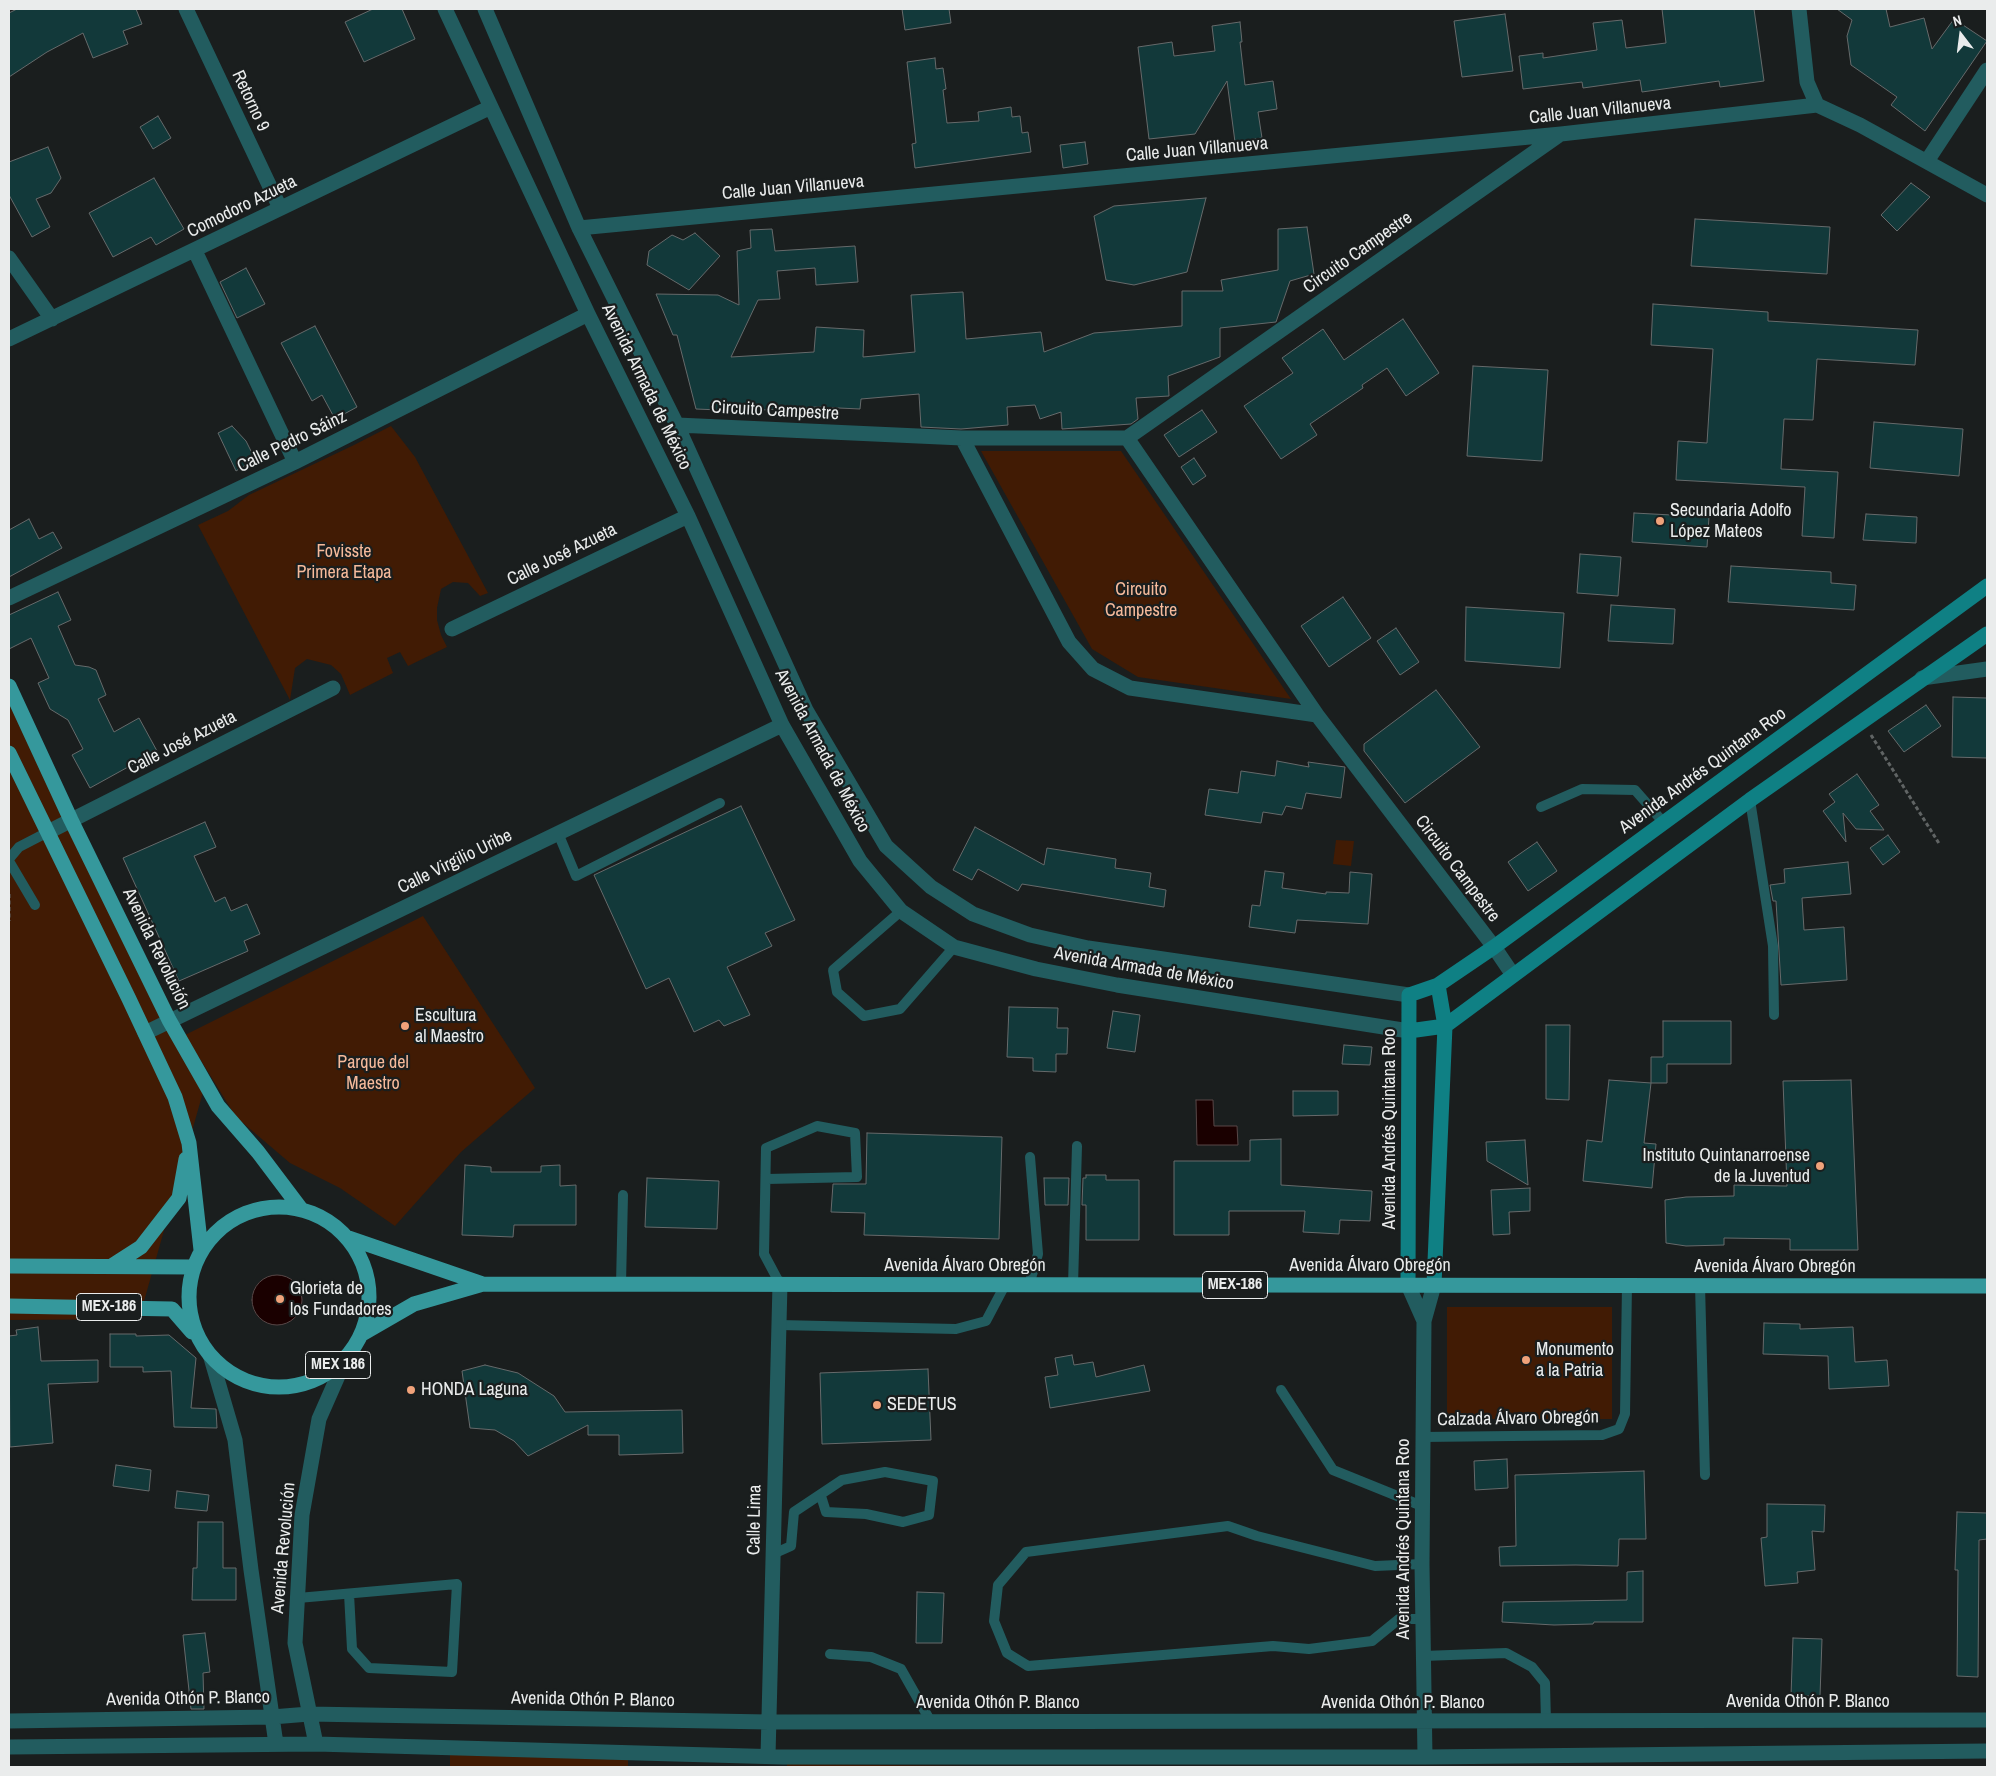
<!DOCTYPE html>
<meta charset="utf-8">
<style>
body{margin:0}
#map{position:relative;width:1996px;height:1776px;overflow:hidden;background:#1a1e1e;font-family:"Archivo Narrow",sans-serif}
canvas{display:block}
.frame{position:absolute;inset:0;border:10px solid #eaecec;pointer-events:none}
.north{position:absolute;left:1936px;top:10px;width:50px;height:50px;-webkit-text-stroke:4px #1a1e1e;paint-order:stroke;rotate:345deg;font-size:14px;font-weight:700;line-height:20px;text-align:center;color:#eaecec}
.north::after{content:'';display:block;margin:auto;width:18px;height:22px;background:#eaecec;clip-path:polygon(50% 0,100% 100%,50% 72%,0 100%)}
</style>
<div id="map">
<canvas width="1996" height="1776"></canvas>
<div class="frame"></div>
<div class="north">N</div>
</div>
<script>
const context = document.querySelector('canvas').getContext('2d');
context.lineJoin = 'round';
function paint(path, color) { context.fillStyle = color; context.fill(path, 'evenodd'); }
const poly = rows => new Path2D(rows.map(r => 'M' + r).join(''));
function strokePath(path, color, width, dash) { context.strokeStyle = color; context.lineWidth = width; context.lineCap = dash ? 'butt' : 'round'; context.setLineDash(dash || []); context.stroke(path); }
function drawText(font, color, halo, rows, align = 'center') {
  context.font = font + ' "Archivo Narrow",sans-serif'; context.lineWidth = 4.5; context.setLineDash([]); context.textBaseline = 'middle'; context.strokeStyle = halo; context.fillStyle = color; for (const [text, x, y, turn = 0] of rows) {
    context.save(); context.translate(x, y); context.rotate((+turn || 0) * Math.PI / 180); context.textAlign = isNaN(turn) ? turn : align; if (halo) context.strokeText(text, 0, 0); context.fillText(text, 0, 0); context.restore();
  }
}
const green = poly([
 [391,426,415,457,488,593,480,596,468,583,453,582,441,589,437,608,437,620,441,635,447,647,408,666,400,652,387,658,393,673,350,695,341,674,331,665,307,659,295,668,290,700,198,525,228,511,249,495,354,445],
 [981,451,1121,451,1291,699,1138,677,1092,649],
 [9,684,185,1035,423,916,535,1088,461,1152,395,1226,340,1188,290,1163,236,1117,190,1043,207,1078,139,1319,9,1320],
 [1336,840,1354,841,1351,866,1333,864],
 [1447,1307,1612,1307,1612,1419,1447,1419],
 [450,1754,628,1756,628,1767,450,1767],
 [787,1764,1064,1767,787,1767]
]);
const water = poly([
 [1196,1100,1213,1100,1214,1126,1237,1126,1238,1145,1197,1145,1196,1100],
 '252 1300a25 25 0 1 1 50 0a25 25 0 1 1-50 0Z'
]);
const building = poly([
 [17,9,136,9,142,24,123,31,128,44,93,58,83,33,47,52,9,77,9,13,17,9],
 [373,9,402,9,415,39,364,62,345,22,373,9],
 [902,9,949,9,951,23,905,30,902,9],
 [1662,9,1754,9,1764,81,1720,87,1719,81,1642,92,1640,80,1583,88,1582,82,1523,89,1519,56,1543,53,1543,58,1597,50,1593,23,1622,20,1626,48,1666,43,1662,9],
 [1837,9,1886,9,1890,27,1924,18,1932,49,1954,19,1987,41,1925,131,1891,105,1897,97,1851,65,1847,36,1852,20,1837,9],
 [1505,14,1513,71,1462,77,1454,21,1505,14],
 [1240,22,1242,42,1240,42,1245,85,1273,81,1277,109,1258,112,1262,138,1235,142,1227,81,1195,134,1149,139,1138,47,1172,42,1174,56,1215,51,1212,26,1240,22],
 [935,58,936,69,943,68,946,89,943,90,947,123,979,121,978,112,1011,107,1012,117,1020,116,1022,133,1028,132,1031,152,915,168,912,144,916,143,907,62,935,58],
 [158,116,171,138,153,149,140,127,158,116],
 [1085,142,1088,164,1063,168,1060,145,1085,142],
 [48,147,61,178,51,193,36,199,50,227,32,237,9,195,9,162,48,147],
 [154,178,184,229,156,245,151,237,113,257,89,213,154,178],
 [1911,183,1930,197,1897,231,1881,215,1911,183],
 [1206,198,1187,272,1134,285,1106,280,1094,216,1114,206,1206,198],
 [1695,219,1830,227,1827,274,1691,266,1695,219],
 [1307,227,1314,274,1290,281,1276,322,1220,328,1220,357,1168,376,1169,396,1136,398,1138,419,1131,424,1062,429,1061,412,1040,419,1035,405,1007,407,1008,425,961,429,921,427,919,394,861,399,860,409,817,407,743,411,696,409,677,335,673,335,656,294,718,295,739,305,737,251,751,248,750,230,772,229,775,251,855,246,858,282,816,285,815,268,777,271,780,299,758,300,731,357,814,352,816,327,864,330,863,357,915,352,911,295,963,292,966,339,1041,332,1044,352,1094,333,1182,326,1182,291,1223,291,1221,280,1278,270,1278,229,1307,227],
 [695,233,720,256,689,290,647,265,649,251,672,235,683,240,695,233],
 [246,268,265,304,237,318,220,282,246,268],
 [1653,304,1768,312,1768,321,1918,330,1915,365,1817,359,1813,420,1784,419,1781,469,1838,472,1834,538,1802,536,1805,487,1676,480,1678,441,1707,443,1713,349,1651,345,1653,304],
 [1403,319,1439,373,1406,396,1387,368,1362,385,1363,388,1310,424,1317,435,1281,459,1244,406,1293,373,1282,358,1323,329,1344,360,1403,319],
 [315,326,357,407,335,419,322,395,312,401,281,343,315,326],
 [1473,366,1548,370,1542,461,1467,456,1473,366],
 [1202,410,1217,432,1179,457,1164,435,1202,410],
 [1874,422,1963,429,1959,476,1870,468,1874,422],
 [232,426,246,441,255,459,236,471,218,433,232,426],
 [1194,458,1206,476,1193,485,1181,467,1194,458],
 [1634,513,1709,517,1707,547,1632,542,1634,513],
 [1866,514,1917,517,1916,543,1863,540,1866,514],
 [29,519,39,539,53,532,62,548,9,577,9,530,29,519],
 [1580,554,1621,557,1618,596,1577,593,1580,554],
 [1731,566,1831,572,1831,583,1856,585,1854,610,1728,602,1731,566],
 [58,592,71,620,58,626,75,665,89,667,96,670,106,695,98,699,114,732,139,718,157,751,90,788,72,755,83,749,68,720,50,709,38,683,49,678,31,638,9,649,9,615,58,592],
 [1343,597,1371,638,1329,667,1301,626,1343,597],
 [1611,605,1675,609,1673,644,1608,641,1611,605],
 [1466,607,1564,613,1560,668,1465,661,1466,607],
 [1396,628,1419,662,1400,675,1377,641,1396,628],
 [1436,690,1480,747,1405,803,1364,751,1364,744,1436,690],
 [1953,697,1987,698,1987,758,1952,757,1953,697],
 [1926,705,1941,726,1904,752,1888,731,1926,705],
 [1277,761,1309,767,1308,762,1345,767,1341,798,1306,793,1302,809,1286,806,1282,815,1263,812,1261,823,1205,815,1209,789,1238,793,1241,771,1275,776,1277,761],
 [1857,774,1879,805,1870,811,1884,830,1856,829,1843,813,1846,842,1823,811,1835,802,1829,794,1857,774],
 [741,806,795,920,765,933,772,946,727,967,750,1015,724,1026,719,1020,694,1032,669,978,646,989,594,875,741,806],
 [205,822,216,847,194,856,215,902,225,897,231,911,247,904,260,934,244,941,248,951,179,981,123,858,205,822],
 [975,827,1044,865,1047,848,1116,859,1115,868,1151,873,1149,887,1166,890,1164,907,1022,884,1018,891,978,869,972,880,953,870,975,827],
 [1888,835,1900,852,1883,865,1870,848,1888,835],
 [1537,842,1557,871,1528,891,1508,862,1537,842],
 [1848,862,1851,894,1802,898,1804,930,1844,927,1847,980,1781,985,1776,901,1773,901,1770,885,1785,883,1784,869,1848,862],
 [1265,871,1284,873,1282,888,1326,894,1326,892,1349,893,1350,872,1372,874,1368,924,1297,920,1295,933,1249,927,1252,905,1260,906,1265,871],
 [1009,1007,1058,1008,1057,1028,1068,1028,1067,1054,1056,1054,1056,1072,1033,1071,1033,1058,1007,1057,1009,1007],
 [1113,1011,1140,1015,1135,1052,1107,1048,1113,1011],
 [1663,1021,1731,1021,1731,1064,1667,1064,1667,1083,1651,1083,1651,1057,1663,1057,1663,1021],
 [1546,1025,1570,1025,1569,1100,1546,1099,1546,1025],
 [1344,1045,1372,1047,1370,1065,1342,1064,1344,1045],
 [1609,1080,1651,1083,1644,1143,1656,1144,1652,1188,1583,1181,1587,1140,1602,1142,1609,1080],
 [1851,1080,1858,1250,1790,1250,1790,1239,1724,1238,1724,1245,1686,1246,1666,1243,1665,1200,1686,1197,1734,1196,1734,1185,1787,1186,1783,1081,1851,1080],
 [1293,1091,1338,1091,1338,1115,1293,1116,1293,1091],
 [867,1133,1002,1137,999,1239,864,1235,865,1213,831,1212,833,1184,866,1184,867,1133],
 [1281,1139,1281,1185,1372,1191,1370,1221,1340,1220,1339,1234,1303,1232,1305,1211,1229,1211,1229,1235,1174,1235,1174,1161,1250,1161,1250,1140,1281,1139],
 [1525,1140,1528,1185,1487,1161,1486,1142,1525,1140],
 [465,1165,491,1167,491,1172,541,1172,541,1166,560,1165,560,1186,576,1185,576,1225,514,1225,513,1237,462,1235,465,1165],
 [1086,1175,1106,1175,1106,1180,1139,1180,1139,1240,1086,1240,1086,1205,1082,1205,1083,1178,1086,1178,1086,1175],
 [647,1178,719,1181,717,1229,645,1227,647,1178],
 [1044,1178,1069,1178,1068,1205,1045,1205,1044,1178],
 [1530,1188,1530,1211,1509,1212,1510,1234,1493,1235,1491,1190,1530,1188],
 [1764,1323,1800,1324,1800,1329,1853,1327,1855,1362,1887,1360,1889,1386,1829,1389,1828,1356,1763,1354,1764,1323],
 [38,1327,41,1361,98,1360,98,1382,48,1384,53,1443,10,1447,9,1336,17,1335,16,1330,38,1327],
 [110,1334,136,1334,136,1336,169,1335,196,1358,191,1408,216,1409,217,1428,174,1427,171,1371,143,1372,143,1367,110,1367,110,1334],
 [1072,1355,1074,1365,1093,1362,1096,1377,1144,1365,1150,1391,1050,1408,1045,1377,1058,1375,1055,1358,1072,1355],
 [485,1365,518,1373,554,1396,565,1412,682,1410,683,1453,619,1455,619,1435,588,1435,588,1425,528,1456,514,1441,495,1430,470,1428,462,1371,485,1365],
 [928,1369,931,1440,822,1444,820,1373,928,1369],
 [1507,1459,1508,1488,1475,1490,1474,1461,1507,1459],
 [116,1465,151,1470,149,1491,113,1486,116,1465],
 [1644,1471,1646,1539,1619,1539,1618,1566,1576,1565,1500,1566,1499,1547,1516,1546,1515,1475,1644,1471],
 [177,1491,209,1495,207,1511,175,1508,177,1491],
 [1767,1504,1825,1505,1824,1532,1812,1531,1815,1570,1797,1572,1798,1583,1765,1586,1761,1538,1767,1537,1767,1504],
 [1957,1512,1987,1513,1987,1539,1979,1540,1978,1677,1957,1676,1958,1570,1955,1570,1957,1512],
 [198,1522,223,1522,223,1568,236,1568,236,1600,192,1600,193,1568,197,1568,198,1522],
 [1643,1571,1643,1622,1594,1622,1593,1624,1554,1625,1502,1622,1503,1602,1627,1600,1627,1572,1643,1571],
 [917,1592,944,1593,942,1643,916,1643,917,1592],
 [205,1633,210,1672,203,1673,204,1709,191,1709,183,1635,205,1633],
 [1793,1638,1822,1639,1820,1696,1791,1696,1793,1638]
]);
const path = poly([
 [1871,735,1940,845],
 [9,894,9,921]
]);
const lane = poly([
 [1750,800,1773,946,1774,1015],
 [1541,807,1582,789,1635,790,1664,823],
 [558,833,576,876,720,803],
 [9,859,19,847,48,832],
 [9,861,35,905],
 [901,911,833,970,837,992,864,1016,900,1009,954,947],
 [767,1179,857,1177,855,1133,817,1126,766,1148,764,1254,780,1284],
 [621,1284,623,1195],
 [1029,1285,1038,1254,1030,1157],
 [1073,1285,1077,1146],
 [1700,1285,1705,1475],
 [779,1325,956,1329,986,1321,1005,1285],
 [1281,1390,1333,1470,1422,1506],
 [1422,1437,1602,1435,1619,1429,1625,1414,1627,1285],
 [773,1554,791,1546,794,1512,842,1480,885,1472,933,1481,929,1515,903,1522,866,1514,826,1512,821,1496],
 [1422,1564,1375,1566,1257,1536,1228,1526,1026,1552,998,1585,994,1621,1007,1653,1028,1666,1273,1646,1309,1649,1372,1641,1399,1619,1423,1619],
 [298,1598,457,1584,452,1672,369,1668,352,1649,349,1594],
 [830,1654,871,1657,901,1669,931,1722],
 [1423,1656,1506,1653,1532,1667,1545,1683,1546,1722]
]);
const street = poly([
 [186,9,280,208],
 [445,9,588,314,688,516,782,725,860,861,901,911,954,947,1036,969,1117,985,1409,1031],
 [485,9,579,228,677,425,806,710,886,846,931,887,973,914,1030,935,1088,948,1409,995],
 [1799,9,1807,82,1817,105],
 [1817,105,1860,125,1987,195],
 [1927,161,1987,70],
 [579,228,1561,134,1817,105],
 [195,251,295,462],
 [9,258,52,319],
 [9,339,491,107],
 [677,425,962,438,1127,438,1559,135],
 [962,438,1069,642,1093,669,1130,688,1317,715],
 [1127,438,1317,715,1494,947,1513,975],
 [9,598,295,462,588,314],
 [452,629,688,516],
 [1922,678,1987,669],
 [48,832,333,688],
 [145,1033,782,725],
 [1408,1285,1424,1321],
 [211,1358,235,1440,251,1570,276,1744],
 [9,1721,272,1717,309,1714,769,1722,1987,1720],
 [316,1744,295,1643,302,1515,319,1419,345,1360],
 [9,1747,316,1744,783,1757,1425,1757,1987,1751],
 [768,1756,780,1284],
 [1425,1757,1422,1564,1424,1321,1434,1285]
]);
const secondary = poly([
 [1409,1031,1445,1026,1750,800,1987,634],
 [1408,1285,1409,995,1438,985,1494,947,1987,586],
 [1434,1285,1445,1026,1438,985]
]);
const primary = poly([
 [9,686,71,820,169,1020,218,1106,258,1152,301,1209],
 [9,753,129,999,175,1097,189,1143,201,1250],
 '189 1297a90 90 0 1 1 180 0a90 90 0 1 1-180 0Z',
 [349,1238,483,1284],
 [113,1265,141,1247,179,1198,186,1159],
 [9,1266,193,1267],
 [9,1306,172,1309,192,1332],
 [362,1334,414,1304,483,1284,1987,1286]
]);
const markers = [
 [1660,521,5,"#f0a27a"],
 [405,1026,5,"#f0a27a"],
 [1820,1166,5,"#f0a27a"],
 [280,1299,5,"#f0a27a"],
 [1526,1360,5,"#f0a27a"],
 [411,1390,5,"#f0a27a"],
 [877,1405,5,"#f0a27a"]
];
const shields = [
 [1235,1285,65],
 [109,1307,65],
 [338,1365,65]
];
const shieldNames = [
 ["MEX-186",1235,1285],
 ["MEX-186",109,1307],
 ["MEX 186",338,1365]
];
const streetNames = [
 ["Retorno 9",250,101,65],
 ["Calle Juan Villanueva",1600,111,-6],
 ["Calle Juan Villanueva",1197,150,-5],
 ["Calle Juan Villanueva",793,188,-5],
 ["Comodoro Azueta",242,207,-26],
 ["Circuito Campestre",1358,253,-35],
 ["Avenida Armada de México",646,387,64],
 ["Circuito Campestre",775,411,3],
 ["Calle Pedro Sáinz",292,442,-26],
 ["Calle José Azueta",562,555,-26],
 ["Calle José Azueta",182,743,-27],
 ["Avenida Armada de México",822,751,62],
 ["Avenida Andrés Quintana Roo",1703,771,-36],
 ["Calle Virgilio Uribe",455,862,-26],
 ["Circuito Campestre",1457,869,53],
 ["Avenida Revolución",156,949,64],
 ["Avenida Armada de México",1144,969,10],
 ["Avenida Andrés Quintana Roo",1390,1129,-90],
 ["Avenida Álvaro Obregón",965,1266],
 ["Avenida Álvaro Obregón",1370,1266],
 ["Avenida Álvaro Obregón",1775,1267],
 ["Calzada Álvaro Obregón",1518,1419,-1],
 ["Calle Lima",755,1520,-89],
 ["Avenida Andrés Quintana Roo",1404,1539,-90],
 ["Avenida Revolución",284,1548,-85],
 ["Avenida Othón P. Blanco",188,1699,-1],
 ["Avenida Othón P. Blanco",593,1700,1],
 ["Avenida Othón P. Blanco",1808,1702],
 ["Avenida Othón P. Blanco",998,1703],
 ["Avenida Othón P. Blanco",1403,1703]
];
const poiNames = [
 ["Secundaria Adolfo",1670,511],
 ["López Mateos",1670,532],
 ["Escultura",415,1016],
 ["al Maestro",415,1037],
 ["Instituto Quintanarroense",1810,1156,"right"],
 ["de la Juventud",1810,1177,"right"],
 ["Glorieta de",290,1289],
 ["los Fundadores",290,1310],
 ["Monumento",1536,1350],
 ["a la Patria",1536,1371],
 ["HONDA Laguna",421,1390],
 ["SEDETUS",887,1405]
];
const parkNames = [
 ["Fovisste",344,552],
 ["Primera Etapa",344,573],
 ["Circuito",1141,590],
 ["Campestre",1141,611],
 ["Parque del",373,1063],
 ["Maestro",373,1084]
];
paint(green, '#411b04');
paint(water, '#1a0000');
strokePath(water, '#584747', 1);
paint(building, '#12393a');
strokePath(building, '#666a6b', 1);
strokePath(path, '#606464', 3, [4, 2.5]);
strokePath(lane, '#225c5f', 10);
strokePath(street, '#225c5f', 15);
strokePath(secondary, '#0f8084', 15);
strokePath(primary, '#35989c', 15);
for (const [x, y, r, color] of markers) { const dot = new Path2D(); dot.arc(x, y, r, 0, 2 * Math.PI); context.fillStyle = color; context.fill(dot); strokePath(dot, '#1a1e1e', 2); }
for (const [x, y, w] of shields) { const box = new Path2D(); box.roundRect(x - w / 2, y - 13.5, w, 27, 4); context.fillStyle = '#1a1e1e'; context.fill(box); strokePath(box, '#eaecec', 1); }
drawText('bold 16px', '#eaecec', null, shieldNames);
drawText('18px', '#eaecec', '#1a1e1e', streetNames);
drawText('18px', '#eaecec', '#1a1e1e', poiNames, 'left');
drawText('18px', '#f6ba9b', '#1a1e1e', parkNames);
</script>
